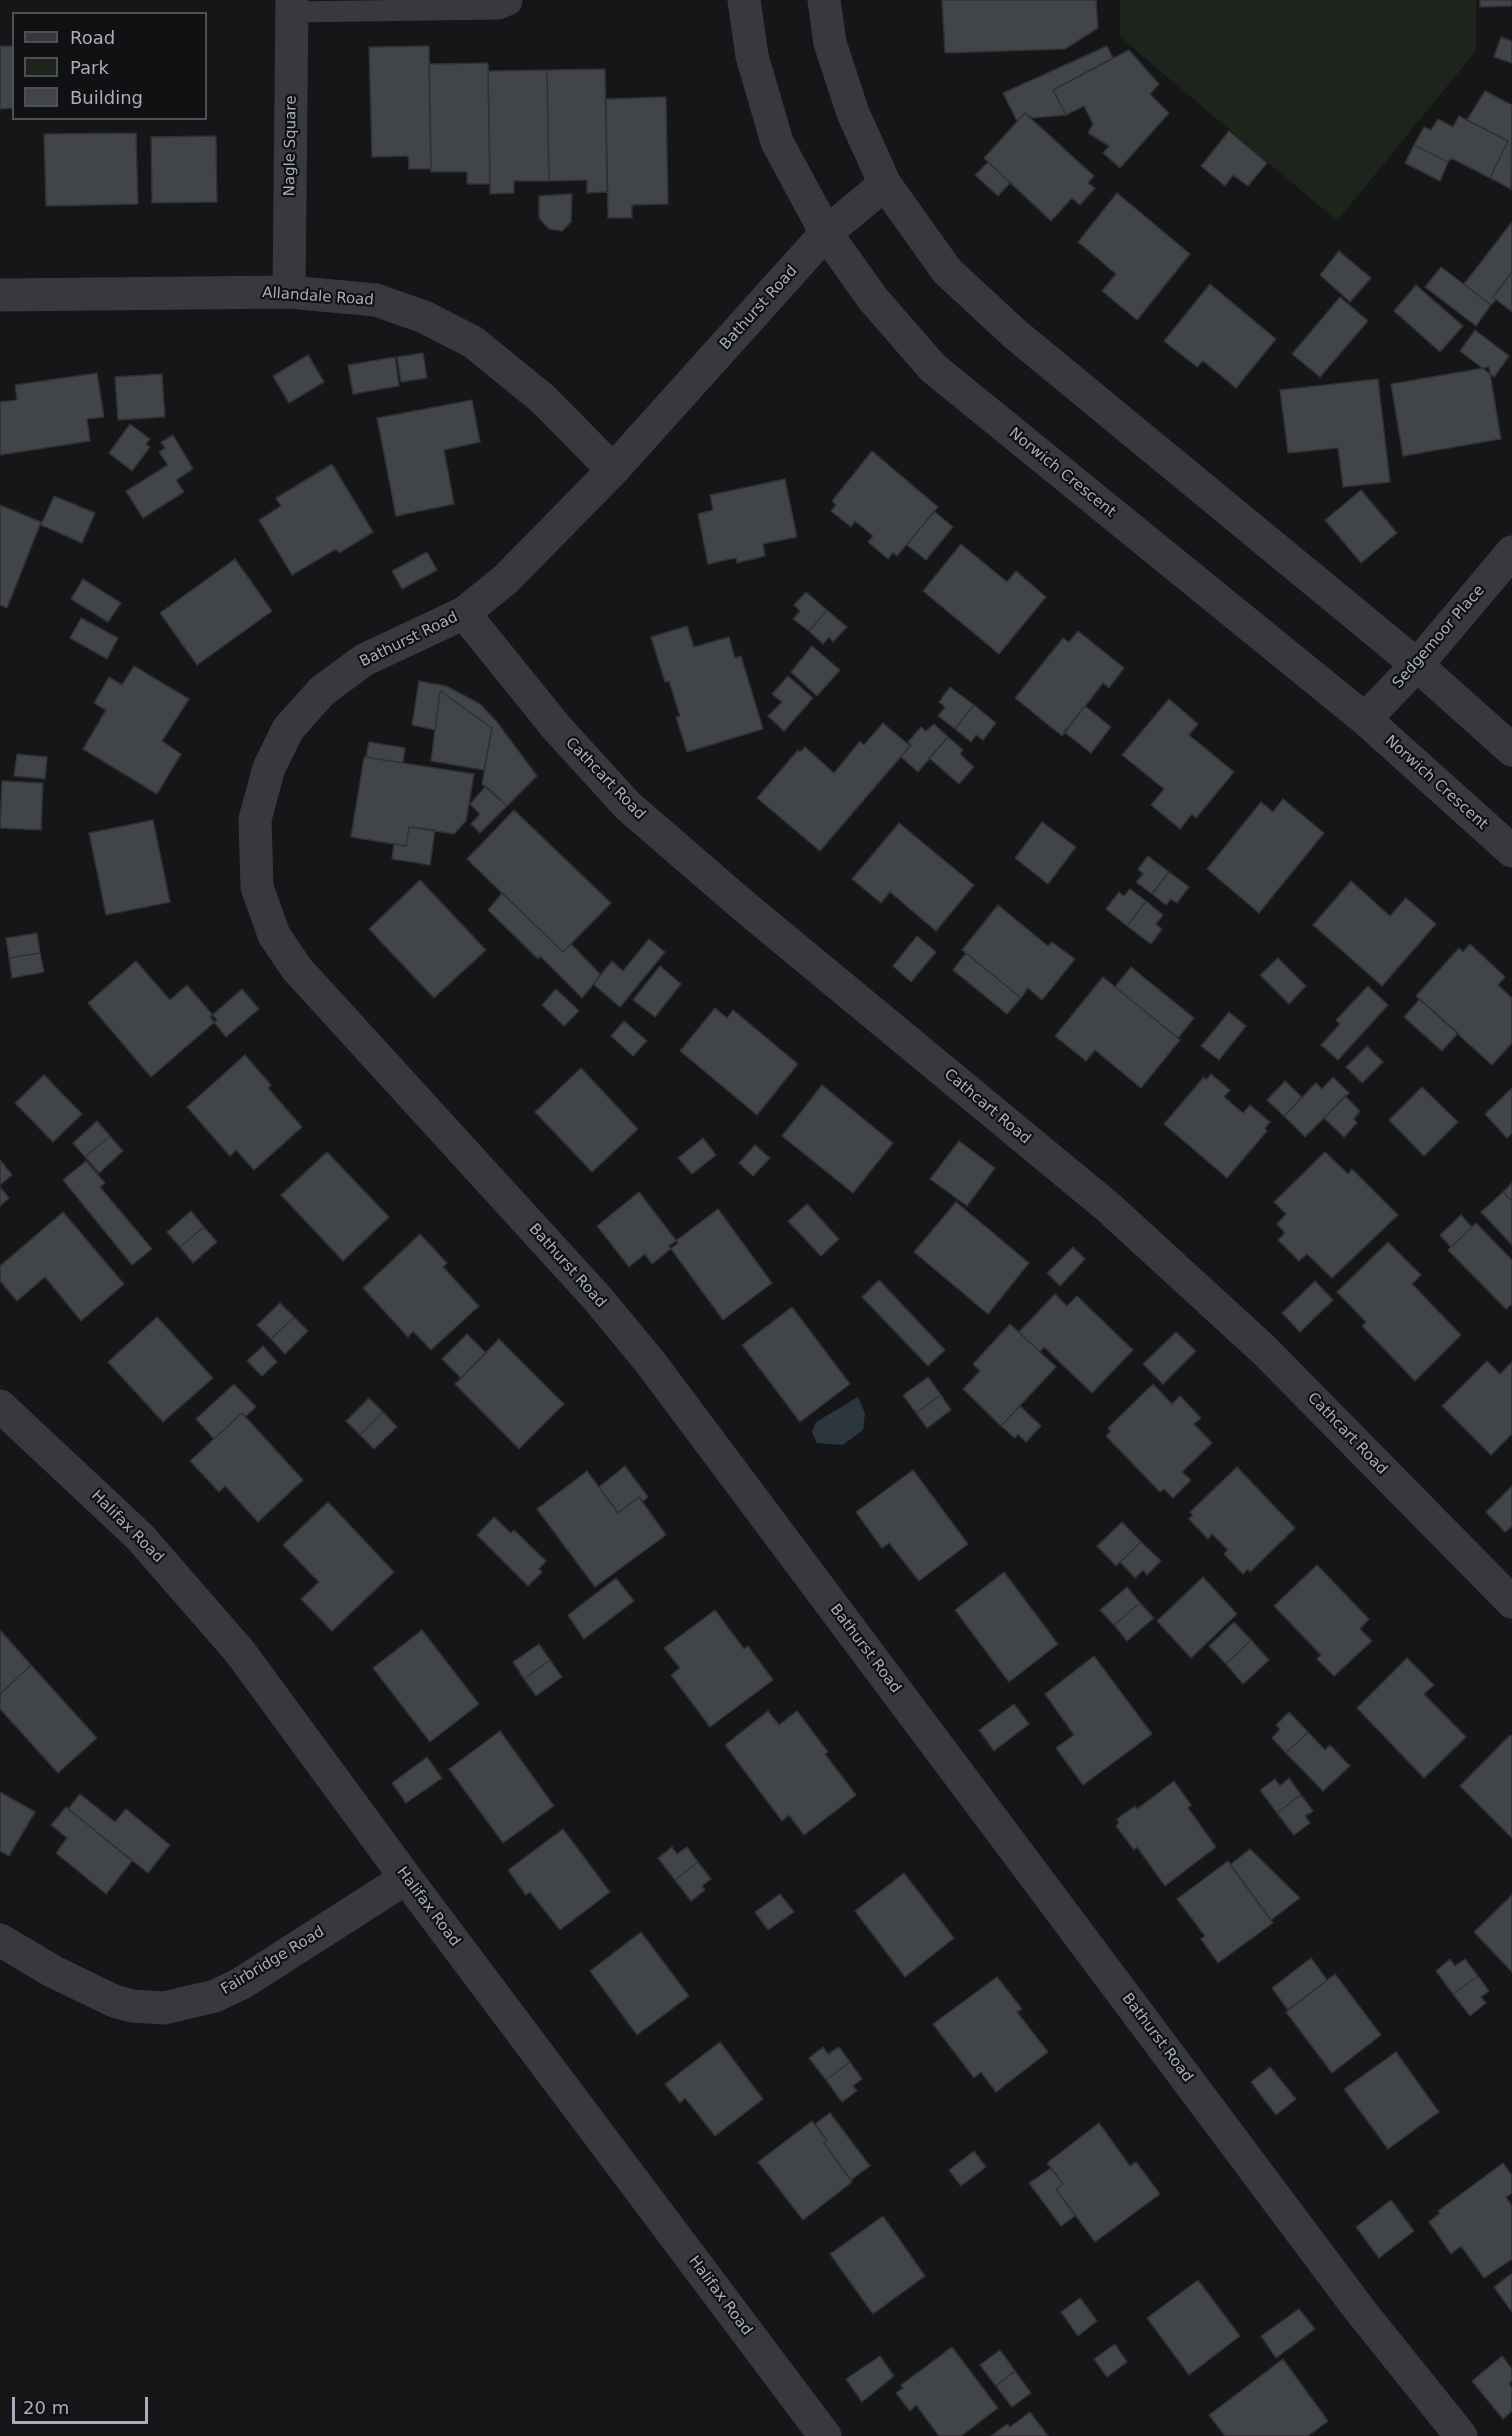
<!DOCTYPE html>
<style>
body{margin:0}
#map{position:relative;width:1512px;height:2436px;overflow:hidden;background:#161618;font-family:"DejaVu Sans",sans-serif}
canvas{display:block}
.legend{position:absolute;left:12px;top:12px;width:195px;height:108px;box-sizing:border-box;background:#111113;border:2px solid #4d5055;margin:0;padding:8px 10px;list-style:none;font-size:18px;color:#a8afb9}
.legend li{display:flex;align-items:center;gap:12px;height:30px}
.legend b{width:30px;border:2px solid #4d5055}
.scale{position:absolute;left:12px;top:2397px;width:136px;height:27px;box-sizing:border-box;border:3px solid #a8afb9;border-top:0;padding-left:8px;font-size:18px;line-height:21px;white-space:nowrap;color:#a8afb9;-webkit-text-stroke:4px #111113;paint-order:stroke}
</style>
<div id="map">
<canvas width="1512" height="2436"></canvas>
<ul class="legend">
<li><b style="height:8px;background:#37393e"></b>Road</li>
<li><b style="height:16px;background:#1c241c"></b>Park</li>
<li><b style="height:16px;background:#424548"></b>Building</li>
</ul>
<div class="scale">20 m</div>
</div>
<script>
const context = document.querySelector('canvas').getContext('2d');
context.lineJoin = 'round';
function paint(path, color) { context.fillStyle = color; context.fill(path, 'evenodd'); }
const poly = rows => new Path2D(rows.map(r => 'M' + r).join(''));
function strokePath(path, color, width, dash) { context.strokeStyle = color; context.lineWidth = width; context.lineCap = dash ? 'butt' : 'round'; context.setLineDash(dash || []); context.stroke(path); }
function drawText(font, color, halo, rows, align = 'center') {
  context.font = font + ' "DejaVu Sans",sans-serif'; context.lineWidth = 4.5; context.setLineDash([]); context.textBaseline = 'middle'; context.strokeStyle = halo; context.fillStyle = color; for (const [text, x, y, turn = 0] of rows) {
    context.save(); context.translate(x, y); context.rotate((+turn || 0) * Math.PI / 180); context.textAlign = isNaN(turn) ? turn : align; if (halo) context.strokeText(text, 0, 0); context.fillText(text, 0, 0); context.restore();
  }
}
const green = poly([
 [1120,0,1476,0,1476,51,1337,221,1120,37]
]);
const water = poly([
 [858,1397,865,1413,863,1430,843,1445,817,1443,812,1432,816,1422]
]);
const building = poly([
 [942,0,1096,0,1098,28,1065,49,945,53,942,0],
 [1480,0,1512,0,1512,6,1480,7,1480,0],
 [1501,37,1512,41,1512,63,1494,57,1501,37],
 [0,46,14,46,14,108,0,109,0,46],
 [429,46,431,169,409,169,408,156,372,157,369,47,429,46],
 [1107,46,1113,58,1053,90,1066,115,1032,118,1025,113,1017,121,1003,93,1107,46],
 [1129,50,1159,84,1150,94,1169,113,1120,168,1103,153,1109,146,1088,133,1093,124,1084,106,1066,115,1053,90,1129,50],
 [488,63,490,184,467,184,467,172,431,172,429,64,488,63],
 [605,69,607,192,587,193,587,180,549,181,547,70,605,69],
 [547,70,549,181,514,181,514,193,490,194,488,71,547,70],
 [1485,91,1512,105,1511,189,1490,178,1508,141,1467,120,1485,91],
 [666,97,668,204,632,205,632,218,608,218,606,99,666,97],
 [1025,113,1094,176,1088,183,1095,188,1080,205,1072,198,1051,221,984,158,1025,113],
 [1459,116,1508,141,1490,178,1451,158,1448,162,1414,145,1424,127,1431,130,1438,119,1453,127,1459,116],
 [1229,131,1267,163,1248,186,1233,175,1225,186,1201,166,1229,131],
 [136,133,138,204,46,206,44,134,136,133],
 [216,136,217,202,152,203,151,137,216,136],
 [1414,145,1448,162,1440,181,1405,163,1414,145],
 [988,162,1010,183,998,196,975,175,988,162],
 [1117,193,1190,254,1137,320,1102,291,1116,274,1078,242,1117,193],
 [572,194,571,222,562,231,549,229,539,218,539,196,572,194],
 [1512,222,1512,272,1493,297,1496,300,1491,305,1464,284,1512,222],
 [1339,251,1371,278,1350,302,1320,275,1339,251],
 [1441,267,1491,305,1476,326,1425,287,1441,267],
 [1512,272,1512,312,1493,297,1512,272],
 [1210,284,1276,339,1236,388,1203,361,1197,367,1164,341,1210,284],
 [1416,285,1463,326,1440,352,1394,311,1416,285],
 [1340,297,1368,321,1320,377,1292,354,1340,297],
 [1475,330,1509,356,1494,377,1460,351,1475,330],
 [423,353,427,378,401,382,397,357,423,353],
 [308,355,324,382,289,403,273,376,308,355],
 [395,357,399,386,353,394,348,365,395,357],
 [1489,367,1501,439,1403,456,1391,384,1489,367],
 [97,373,104,417,87,419,90,441,0,455,0,402,17,400,15,385,97,373],
 [162,374,165,417,118,420,115,377,162,374],
 [1378,379,1390,482,1343,487,1338,448,1288,453,1280,390,1378,379],
 [472,400,480,442,444,450,454,504,396,516,377,418,472,400],
 [130,424,150,439,146,444,150,447,132,471,109,453,130,424],
 [173,435,193,469,176,480,184,492,143,518,126,491,168,465,159,452,165,448,161,442,173,435],
 [872,451,938,507,897,556,893,552,888,559,868,542,873,536,855,521,851,527,831,511,836,505,832,501,872,451],
 [332,464,373,532,339,553,336,549,292,575,259,520,281,506,276,498,332,464],
 [785,479,797,537,763,544,765,556,737,563,736,558,708,564,698,514,713,510,710,495,785,479],
 [1361,490,1397,533,1361,563,1325,520,1361,490],
 [54,496,95,513,82,543,41,525,54,496],
 [0,505,41,522,7,608,0,605,0,505],
 [934,511,953,527,926,560,907,545,934,511],
 [961,544,1007,582,1016,571,1046,597,999,654,923,591,961,544],
 [427,552,437,570,402,589,392,571,427,552],
 [235,559,272,611,197,665,160,613,235,559],
 [83,579,121,603,108,622,71,599,83,579],
 [806,592,827,610,809,631,793,619,800,611,794,605,806,592],
 [827,610,847,627,833,642,829,637,823,644,809,631,827,610],
 [81,618,118,638,107,659,70,638,81,618],
 [687,626,694,647,729,637,735,658,741,656,763,729,687,752,676,717,680,716,669,681,665,682,651,637,687,626],
 [1078,631,1124,668,1109,688,1103,683,1062,736,1015,698,1063,638,1069,642,1078,631],
 [812,646,840,670,817,696,791,672,812,646],
 [134,666,189,699,162,741,181,754,157,794,83,749,106,710,94,703,109,677,122,685,134,666],
 [788,676,813,698,784,731,768,716,782,702,772,694,788,676],
 [419,681,446,686,480,704,497,722,537,776,507,806,482,784,492,728,440,691,435,730,412,725,419,681],
 [950,687,974,705,955,729,938,716,945,707,939,702,950,687],
 [440,691,492,728,484,770,431,761,440,691],
 [1169,699,1198,724,1189,735,1234,772,1196,818,1192,814,1180,829,1151,805,1164,789,1122,755,1169,699],
 [974,705,996,723,983,740,976,735,971,742,955,729,974,705],
 [1085,706,1111,727,1091,753,1064,732,1085,706],
 [883,723,910,746,820,851,757,798,798,750,800,752,805,747,834,773,860,741,864,745,883,723],
 [934,724,948,737,918,772,901,757,911,745,908,742,921,727,926,731,934,724],
 [948,737,963,750,960,754,974,767,959,784,929,758,948,737],
 [369,742,405,748,403,763,366,757,369,742],
 [17,754,47,757,45,779,14,776,17,754],
 [364,757,474,774,466,821,454,834,409,827,406,846,351,837,364,757],
 [2,781,43,783,41,830,0,828,2,781],
 [486,786,507,806,480,833,471,824,480,814,470,804,486,786],
 [1283,799,1324,833,1259,913,1207,869,1261,802,1273,812,1283,799],
 [514,810,611,903,563,952,467,859,514,810],
 [153,820,170,902,106,915,89,833,153,820],
 [1042,822,1076,847,1048,884,1015,858,1042,822],
 [899,823,974,885,936,931,890,892,881,903,852,879,899,823],
 [409,827,435,830,430,865,392,859,394,844,406,846,409,827],
 [1148,856,1169,872,1152,894,1136,882,1143,874,1138,869,1148,856],
 [1169,872,1189,887,1177,903,1171,899,1166,905,1152,894,1169,872],
 [420,880,486,950,434,998,369,929,420,880],
 [1351,881,1390,916,1406,898,1436,924,1382,986,1313,925,1351,881],
 [1130,889,1146,901,1127,926,1106,909,1119,892,1124,896,1130,889],
 [502,893,563,952,571,944,601,975,582,998,540,956,538,959,488,910,502,893],
 [1146,901,1163,915,1156,924,1162,929,1151,944,1127,926,1146,901],
 [998,905,1048,946,1052,942,1075,959,1042,1000,1028,988,1021,998,962,950,998,905],
 [37,933,40,953,9,958,6,938,37,933],
 [917,936,936,952,911,982,893,966,917,936],
 [649,939,665,952,620,1007,593,984,612,961,623,971,649,939],
 [1470,944,1505,977,1498,985,1512,998,1512,1043,1492,1065,1416,996,1459,948,1463,952,1470,944],
 [40,953,44,972,12,978,9,958,40,953],
 [966,953,1021,998,1007,1014,953,970,966,953],
 [1278,958,1306,986,1289,1004,1260,975,1278,958],
 [136,961,170,1000,187,985,217,1020,151,1077,88,1003,136,961],
 [660,966,681,984,655,1017,633,1000,660,966],
 [1131,967,1194,1018,1178,1038,1115,987,1131,967],
 [1103,977,1180,1040,1141,1088,1095,1050,1086,1061,1055,1036,1103,977],
 [1368,986,1388,1005,1338,1060,1321,1045,1340,1024,1336,1020,1368,986],
 [242,989,259,1009,226,1037,210,1017,242,989],
 [556,989,579,1011,564,1026,542,1005,556,989],
 [1420,999,1458,1033,1442,1051,1404,1017,1420,999],
 [715,1008,727,1018,733,1010,798,1064,757,1115,680,1051,715,1008],
 [1229,1012,1246,1026,1219,1060,1201,1046,1229,1012],
 [624,1021,647,1041,633,1056,611,1036,624,1021],
 [1367,1046,1383,1062,1362,1083,1346,1067,1367,1046],
 [245,1055,271,1085,268,1088,302,1127,254,1170,236,1150,230,1156,187,1107,245,1055],
 [581,1068,638,1129,592,1172,535,1112,581,1068],
 [1211,1074,1230,1090,1224,1097,1243,1113,1250,1105,1270,1122,1265,1128,1267,1131,1227,1178,1164,1124,1204,1077,1206,1080,1211,1074],
 [44,1075,82,1114,53,1142,15,1103,44,1075],
 [1333,1077,1349,1093,1305,1137,1284,1116,1316,1083,1322,1089,1333,1077],
 [1285,1081,1302,1097,1284,1116,1267,1100,1285,1081],
 [822,1085,893,1143,853,1193,782,1136,822,1085],
 [1422,1087,1458,1122,1424,1156,1389,1120,1422,1087],
 [1512,1088,1512,1133,1507,1138,1485,1114,1512,1088],
 [1345,1096,1360,1111,1354,1119,1357,1123,1344,1137,1324,1118,1345,1096],
 [97,1121,110,1136,85,1157,73,1143,97,1121],
 [110,1136,123,1151,99,1173,85,1157,110,1136],
 [703,1138,716,1155,692,1174,678,1158,703,1138],
 [959,1141,995,1168,967,1206,930,1179,959,1141],
 [755,1145,770,1158,753,1176,739,1163,755,1145],
 [327,1152,389,1217,343,1261,281,1195,327,1152],
 [1325,1152,1348,1174,1352,1169,1398,1215,1332,1278,1307,1254,1299,1261,1278,1240,1285,1233,1277,1224,1286,1214,1274,1202,1325,1152],
 [0,1160,12,1175,0,1185,0,1160],
 [86,1161,105,1183,100,1187,152,1249,132,1265,63,1180,86,1161],
 [1512,1183,1512,1201,1503,1192,1512,1183],
 [0,1187,9,1198,0,1206,0,1187],
 [639,1192,678,1243,652,1264,645,1254,629,1267,597,1226,639,1192],
 [1503,1192,1512,1201,1512,1245,1481,1212,1503,1192],
 [956,1202,1029,1263,988,1314,914,1252,956,1202],
 [807,1204,839,1239,821,1256,788,1221,807,1204],
 [718,1209,772,1283,723,1320,669,1246,718,1209],
 [191,1211,204,1227,180,1247,167,1232,191,1211],
 [63,1212,124,1284,81,1321,45,1277,17,1301,0,1281,0,1266,63,1212],
 [1461,1215,1472,1227,1451,1247,1440,1235,1461,1215],
 [1476,1223,1512,1260,1512,1304,1506,1309,1448,1250,1476,1223],
 [204,1227,217,1242,193,1263,180,1247,204,1227],
 [420,1234,447,1263,443,1267,479,1306,431,1350,413,1331,408,1337,363,1288,420,1234],
 [1388,1242,1421,1275,1412,1284,1461,1335,1415,1381,1362,1326,1366,1322,1337,1292,1388,1242],
 [1073,1247,1085,1259,1060,1286,1047,1273,1073,1247],
 [879,1280,945,1350,928,1366,862,1297,879,1280],
 [1315,1281,1333,1300,1300,1332,1282,1313,1315,1281],
 [1055,1294,1067,1306,1077,1296,1133,1350,1092,1393,1044,1347,1040,1352,1019,1332,1055,1294],
 [280,1303,294,1317,271,1339,257,1325,280,1303],
 [792,1307,850,1384,800,1422,742,1345,792,1307],
 [157,1317,213,1378,163,1422,108,1362,157,1317],
 [294,1317,308,1331,285,1354,271,1339,294,1317],
 [1010,1324,1056,1367,1001,1426,963,1389,980,1371,973,1364,1010,1324],
 [1176,1332,1196,1351,1163,1384,1143,1364,1176,1332],
 [467,1334,486,1353,461,1378,442,1359,467,1334],
 [499,1339,564,1404,519,1449,455,1384,499,1339],
 [263,1346,277,1362,262,1376,247,1361,263,1346],
 [1487,1361,1500,1374,1512,1362,1512,1434,1491,1455,1442,1406,1487,1361],
 [928,1377,941,1395,916,1413,903,1395,928,1377],
 [234,1384,256,1407,245,1417,242,1413,214,1439,196,1419,234,1384],
 [1153,1384,1172,1404,1180,1396,1201,1418,1194,1424,1212,1443,1182,1472,1191,1480,1173,1498,1164,1489,1160,1492,1106,1436,1111,1431,1108,1428,1153,1384],
 [941,1395,951,1410,927,1428,916,1413,941,1395],
 [369,1398,383,1412,360,1435,346,1421,369,1398],
 [1020,1406,1041,1426,1026,1442,1018,1434,1015,1438,1001,1426,1020,1406],
 [383,1412,397,1427,374,1449,360,1435,383,1412],
 [242,1413,303,1480,258,1522,225,1486,219,1492,190,1461,242,1413],
 [625,1466,648,1497,642,1502,639,1497,618,1513,599,1487,625,1466],
 [1237,1467,1295,1528,1250,1572,1248,1569,1243,1574,1224,1554,1228,1550,1212,1534,1208,1539,1189,1519,1193,1515,1190,1512,1237,1467],
 [913,1470,968,1544,919,1581,889,1543,882,1548,856,1512,913,1470],
 [587,1471,618,1513,639,1497,666,1535,595,1587,537,1509,587,1471],
 [1512,1486,1512,1526,1505,1532,1486,1512,1512,1486],
 [328,1502,394,1572,332,1631,301,1599,319,1582,283,1545,328,1502],
 [494,1517,511,1533,514,1530,546,1561,539,1569,542,1572,528,1586,477,1535,494,1517],
 [1122,1522,1141,1542,1116,1566,1097,1546,1122,1522],
 [1141,1542,1161,1561,1147,1575,1143,1570,1135,1578,1120,1562,1141,1542],
 [1317,1565,1369,1619,1360,1629,1372,1641,1334,1676,1317,1659,1321,1655,1274,1606,1317,1565],
 [1004,1572,1058,1644,1009,1682,955,1610,1004,1572],
 [1203,1577,1237,1614,1191,1658,1157,1621,1203,1577],
 [616,1578,634,1601,584,1639,568,1615,616,1578],
 [1127,1587,1140,1603,1114,1625,1100,1610,1127,1587],
 [1140,1603,1154,1618,1127,1641,1114,1625,1140,1603],
 [715,1610,744,1649,748,1646,773,1680,710,1727,671,1675,680,1668,664,1648,715,1610],
 [1234,1622,1251,1640,1226,1664,1209,1646,1234,1622],
 [0,1630,31,1665,0,1694,0,1630],
 [422,1630,479,1704,430,1742,373,1668,422,1630],
 [1251,1640,1269,1660,1243,1684,1226,1664,1251,1640],
 [539,1644,550,1660,524,1679,513,1662,539,1644],
 [1094,1656,1152,1734,1083,1785,1056,1748,1074,1735,1045,1694,1094,1656],
 [1407,1658,1434,1685,1424,1694,1466,1737,1424,1778,1357,1708,1407,1658],
 [550,1660,562,1677,536,1696,524,1679,550,1660],
 [31,1665,97,1738,58,1773,0,1709,0,1694,31,1665],
 [1014,1704,1029,1724,994,1751,979,1730,1014,1704],
 [768,1711,779,1725,797,1711,828,1752,825,1754,856,1795,804,1835,789,1815,782,1821,725,1745,768,1711],
 [1289,1712,1308,1732,1286,1753,1272,1738,1280,1729,1276,1725,1289,1712],
 [500,1731,554,1806,503,1843,449,1769,500,1731],
 [1308,1732,1325,1750,1330,1745,1350,1766,1323,1791,1286,1753,1308,1732],
 [1510,1735,1512,1736,1512,1838,1460,1786,1510,1735],
 [427,1757,442,1778,406,1803,392,1783,427,1757],
 [1289,1778,1301,1795,1277,1813,1260,1790,1275,1779,1280,1786,1289,1778],
 [1174,1781,1191,1805,1188,1808,1216,1847,1165,1886,1137,1847,1134,1850,1116,1826,1119,1823,1117,1819,1135,1806,1137,1809,1174,1781],
 [0,1792,35,1812,9,1856,0,1851,0,1792],
 [80,1794,115,1822,126,1809,170,1845,148,1873,68,1809,80,1794],
 [1301,1795,1313,1811,1305,1816,1310,1823,1294,1835,1277,1813,1301,1795],
 [66,1807,132,1861,106,1894,56,1853,67,1838,51,1825,66,1807],
 [563,1829,610,1892,560,1930,530,1892,526,1895,508,1870,563,1829],
 [672,1847,677,1854,687,1847,698,1862,675,1880,658,1858,672,1847],
 [1250,1849,1300,1898,1271,1920,1230,1865,1250,1849],
 [1228,1861,1273,1923,1218,1963,1201,1939,1205,1936,1177,1899,1228,1861],
 [698,1862,711,1879,702,1886,705,1890,691,1901,675,1880,698,1862],
 [904,1873,954,1938,905,1977,855,1911,904,1873],
 [780,1894,794,1912,768,1930,755,1912,780,1894],
 [1512,1895,1512,1972,1474,1932,1512,1895],
 [641,1932,689,1996,637,2035,590,1971,641,1932],
 [1311,1958,1327,1980,1288,2010,1272,1988,1311,1958],
 [1450,1959,1455,1966,1465,1959,1478,1976,1453,1994,1436,1971,1450,1959],
 [1335,1974,1381,2035,1332,2073,1286,2012,1335,1974],
 [1478,1976,1489,1991,1481,1997,1486,2003,1470,2016,1453,1994,1478,1976],
 [997,1977,1022,2009,1017,2012,1048,2052,996,2092,981,2072,974,2078,933,2024,997,1977],
 [720,2042,763,2099,715,2136,685,2098,680,2103,665,2084,720,2042],
 [823,2047,828,2054,839,2047,850,2062,826,2080,809,2058,823,2047],
 [1396,2052,1439,2112,1388,2149,1344,2089,1396,2052],
 [850,2062,862,2079,853,2086,857,2091,842,2102,826,2080,850,2062],
 [1270,2067,1296,2099,1276,2115,1251,2082,1270,2067],
 [830,2113,870,2166,851,2180,824,2143,827,2141,815,2124,830,2113],
 [812,2121,827,2141,824,2143,852,2182,803,2220,758,2162,812,2121],
 [1099,2123,1130,2166,1136,2162,1160,2194,1095,2242,1056,2189,1063,2184,1047,2163,1099,2123],
 [974,2151,986,2167,961,2186,949,2170,974,2151],
 [1503,2163,1512,2175,1512,2193,1506,2197,1512,2206,1512,2259,1484,2278,1461,2246,1451,2254,1429,2222,1440,2213,1438,2211,1503,2163],
 [1051,2168,1063,2184,1056,2189,1075,2216,1061,2226,1029,2183,1051,2168],
 [1391,2200,1414,2231,1379,2258,1356,2227,1391,2200],
 [883,2216,925,2276,873,2314,830,2254,883,2216],
 [1512,2273,1512,2312,1494,2287,1512,2273],
 [1198,2280,1240,2336,1189,2375,1147,2318,1198,2280],
 [1080,2298,1097,2321,1078,2336,1061,2312,1080,2298],
 [1299,2309,1315,2329,1276,2358,1261,2336,1299,2309],
 [1115,2344,1127,2362,1107,2377,1094,2359,1115,2344],
 [952,2347,998,2408,961,2436,939,2436,916,2405,910,2411,896,2393,903,2388,901,2385,952,2347],
 [1000,2350,1015,2371,996,2386,980,2365,1000,2350],
 [880,2356,894,2376,862,2402,846,2379,880,2356],
 [1502,2356,1512,2369,1512,2381,1509,2383,1512,2388,1512,2411,1503,2419,1472,2381,1502,2356],
 [1283,2359,1328,2421,1308,2436,1225,2436,1209,2415,1283,2359],
 [1015,2371,1031,2393,1012,2407,996,2386,1015,2371],
 [1030,2412,1048,2436,991,2436,1007,2424,1010,2427,1030,2412]
]);
const lane = poly([
 [292,12,499,9,511,4,512,0]
]);
const street = poly([
 [744,0,752,56,777,142,826,233,873,299,933,368,1365,719,1512,851],
 [824,0,830,43,853,113,885,184,947,271,1015,334,1417,665,1512,750],
 [885,184,826,233,613,470,506,579,464,613,364,660,322,691,288,729,269,768,255,819,257,887,274,935,297,969,598,1299,650,1362,1359,2309,1461,2436],
 [289,292,292,0],
 [0,295,289,292,376,300,424,317,473,342,543,399,613,470],
 [464,613,556,727,628,806,745,907,1108,1207,1264,1350,1512,1602],
 [1365,719,1417,665,1512,552],
 [0,1406,140,1537,240,1652,406,1878,825,2436],
 [0,1940,54,1972,114,2001,133,2006,164,2008,215,1996,242,1983,406,1878]
]);
const streetNames = [
 ["Nagle Square",291,146,-89],
 ["Allandale Road",318,297,4],
 ["Bathurst Road",759,308,-48],
 ["Norwich Crescent",1062,473,39],
 ["Sedgemoor Place",1439,637,-49],
 ["Bathurst Road",409,640,-26],
 ["Cathcart Road",605,779,46],
 ["Norwich Crescent",1436,783,42],
 ["Cathcart Road",987,1107,40],
 ["Bathurst Road",567,1266,48],
 ["Cathcart Road",1347,1434,46],
 ["Halifax Road",127,1527,45],
 ["Bathurst Road",865,1649,53],
 ["Halifax Road",428,1907,53],
 ["Fairbridge Road",273,1961,-31],
 ["Bathurst Road",1157,2038,53],
 ["Halifax Road",720,2296,53]
];
paint(green, '#1c241c');
paint(water, '#2c373d');
paint(building, '#424548');
strokePath(building, '#303135', 1.5);
strokePath(lane, '#37393e', 21);
strokePath(street, '#37393e', 33);
drawText('15px', '#a8afb9', '#111113', streetNames);
</script>
